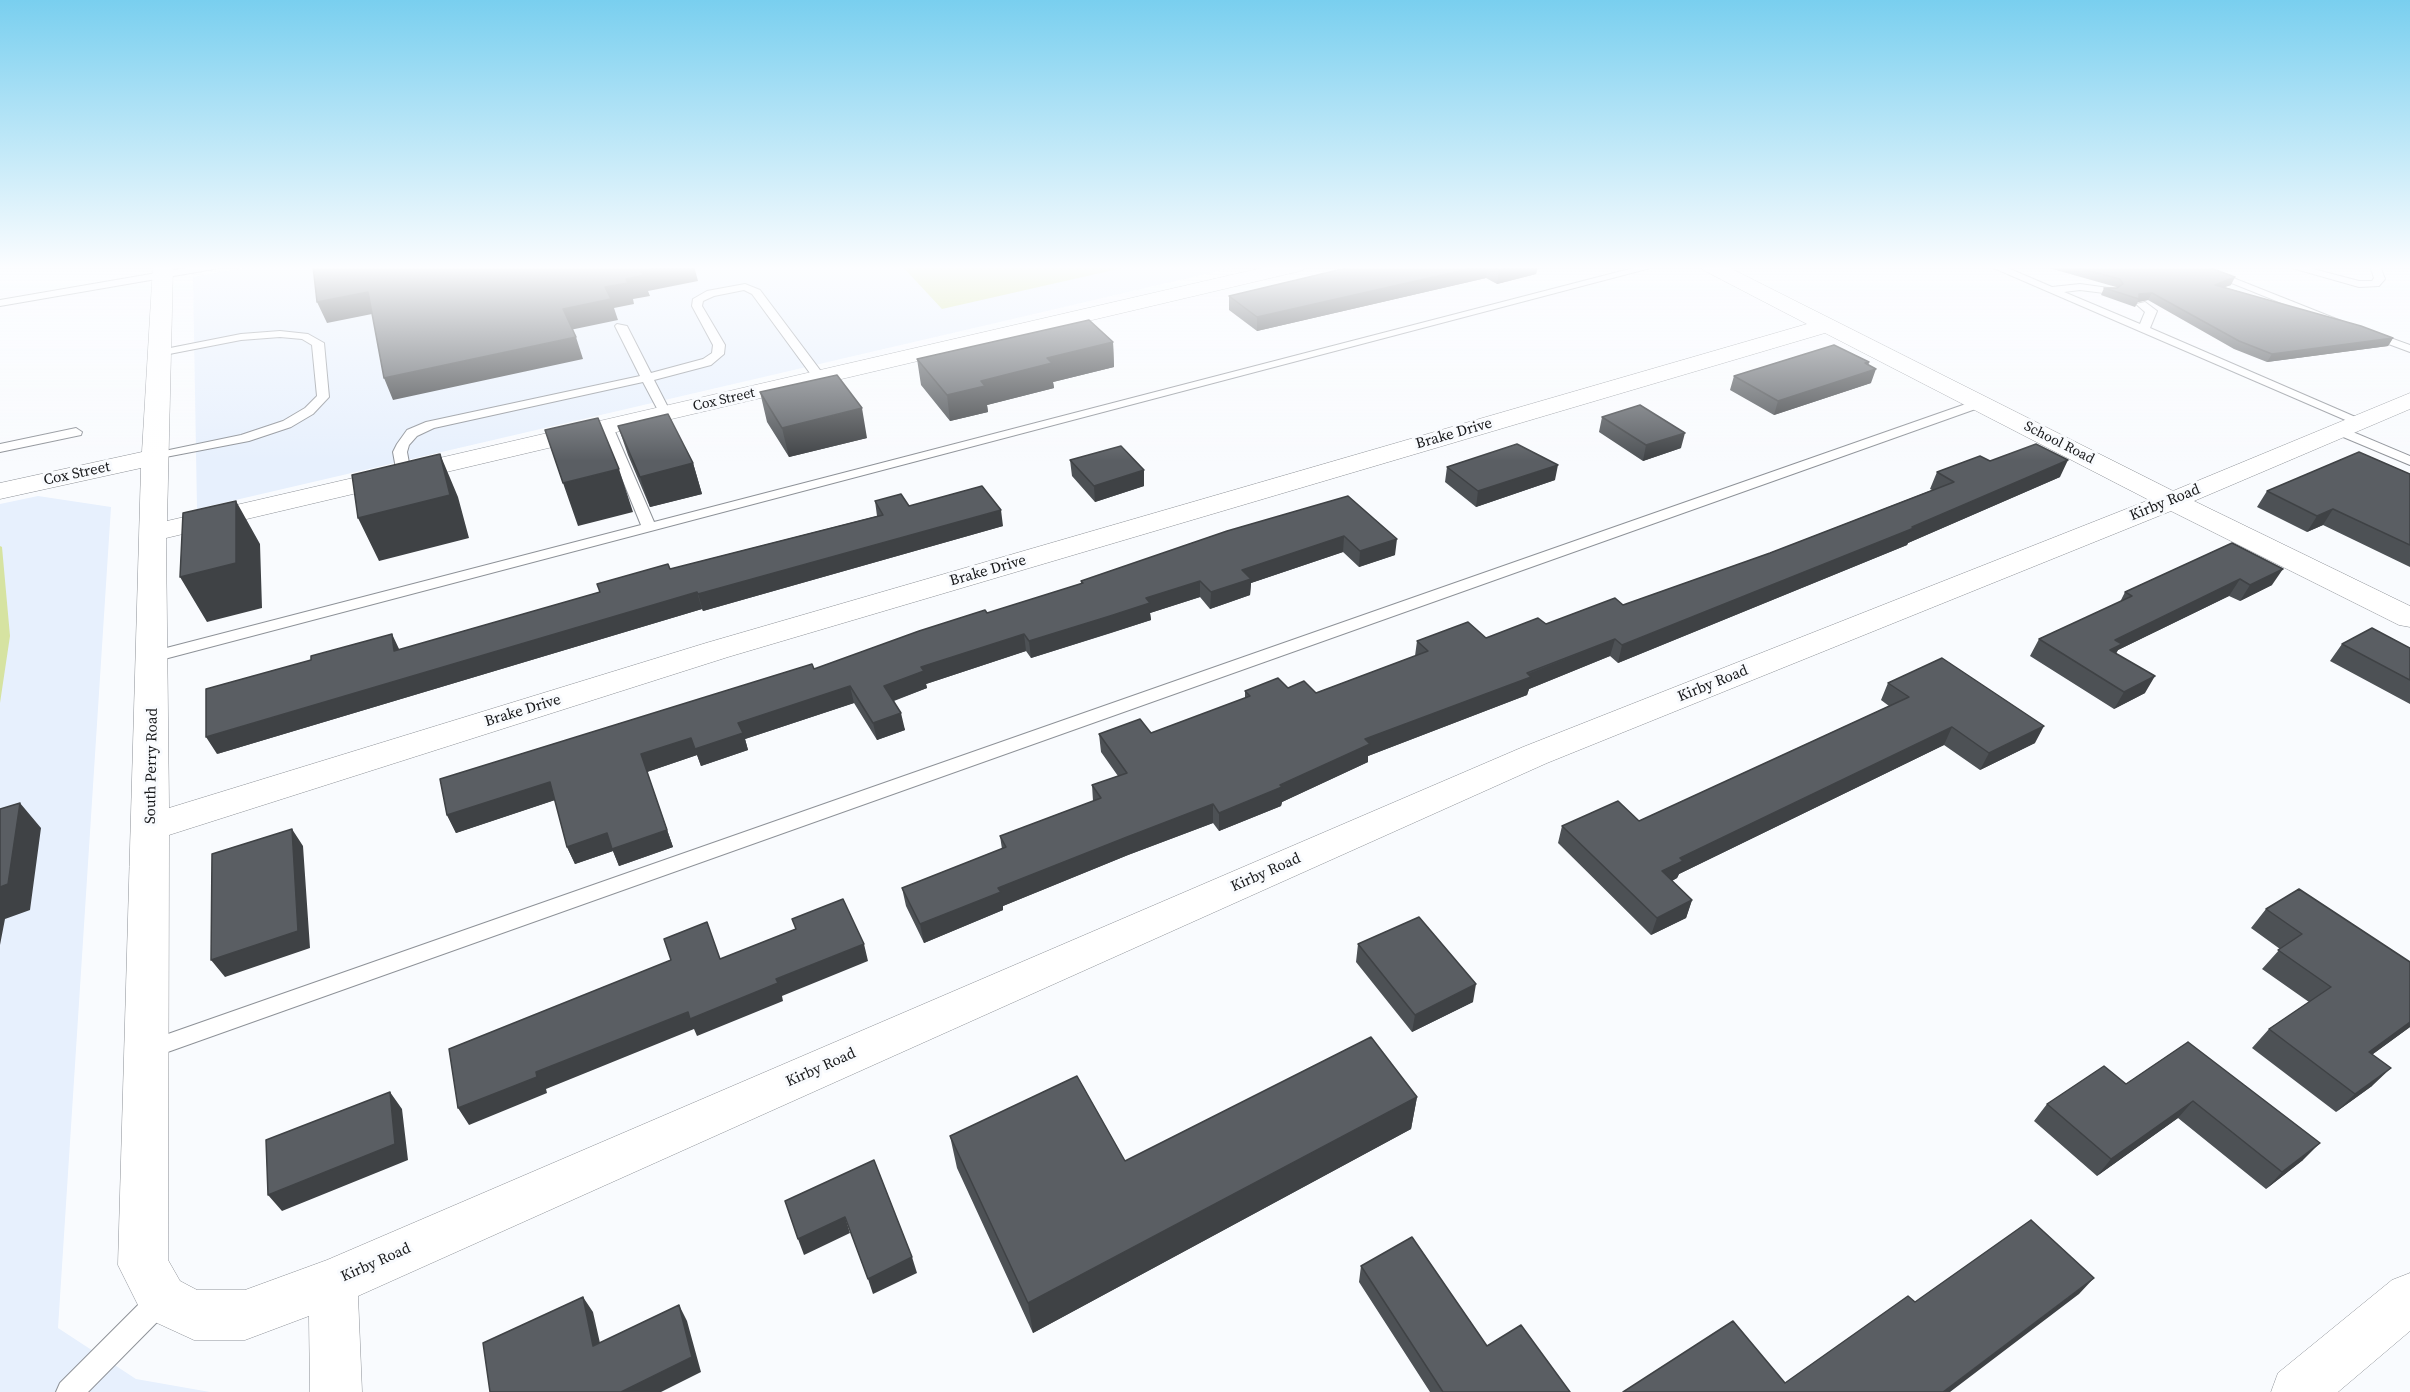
<!DOCTYPE html>
<style>
body{margin:0}
canvas{display:block;background:#f9fbfe}
</style>
<canvas width="2410" height="1392"></canvas>
<script>
const context = document.querySelector('canvas').getContext('2d');
context.lineJoin = 'round';
function paint(path, color) { context.fillStyle = color; context.fill(path, 'evenodd'); }
const poly = rows => new Path2D(rows.map(r => 'M' + r).join(''));
function strokePath(path, color, width, dash) { context.strokeStyle = color; context.lineWidth = width; context.lineCap = dash ? 'butt' : 'round'; context.setLineDash(dash || []); context.stroke(path); }
function drawText(font, color, halo, rows, align = 'center') {
  context.font = font + ' "Source Serif 4",serif'; context.lineWidth = 6; context.setLineDash([]); context.textBaseline = 'middle'; context.strokeStyle = halo; context.fillStyle = color; for (const [text, x, y, turn = 0] of rows) {
    context.save(); context.translate(x, y); context.rotate((+turn || 0) * Math.PI / 180); context.textAlign = isNaN(turn) ? turn : align; if (halo) context.strokeText(text, 0, 0); context.fillText(text, 0, 0); context.restore();
  }
}
const built = poly([
 [255,266,1240,266,197,509,193,277],
 [38,496,111,507,58,1328,136,1379,210,1392,0,1392,0,504]
]);
const green = poly([
 [902,266,1131,266,942,309],
 [0,546,2,547,10,636,0,703]
]);
const service = poly([
 [197,266,219,266,214,269,0,306,0,300,197,266],
 [1641,266,1658,266,153,662,145,657,147,653,641,525,601,427,603,424,611,424,613,427,654,522,1641,266],
 [1989,266,2003,266,2052,287,2080,284,2116,289,2117,291,2112,294,2080,290,2064,292,2140,324,2145,312,2136,304,2145,302,2157,311,2150,328,2367,422,2361,426,2357,425,1989,266],
 [2189,266,2203,266,2344,322,2334,324,2189,266],
 [2285,266,2302,266,2359,281,2372,281,2374,278,2370,266,2380,266,2385,279,2379,286,2359,287,2285,266],
 [745,284,760,290,823,374,823,380,815,380,752,294,744,290,714,296,703,301,702,306,725,345,724,354,711,365,654,380,671,413,669,416,661,416,643,382,434,428,417,436,409,445,407,452,411,474,409,477,399,477,397,474,393,452,397,444,407,430,426,422,640,376,615,326,617,324,627,326,651,373,703,359,712,353,713,345,692,306,693,299,707,291,745,284],
 [280,331,308,334,324,343,329,397,313,414,291,427,249,441,150,460,150,454,241,435,283,421,305,408,317,396,312,345,302,339,280,337,241,340,159,356,155,355,155,351,241,334,280,331],
 [2371,331,2410,345,2410,352,2367,336,2365,334,2371,331],
 [1980,399,1984,400,1984,406,148,1059,140,1056,137,1050,140,1044,148,1041,1980,399],
 [2341,427,2410,456,2410,465,2336,434,2336,428,2341,427],
 [76,428,82,432,81,435,0,452,0,444,76,428],
 [159,1290,168,1293,172,1302,168,1311,88,1392,56,1392,60,1383,150,1293,159,1290]
]);
const minor = poly([
 [153,266,173,266,167,521,1270,266,1306,266,1303,270,1296,272,166,538,169,808,706,643,1807,324,1703,270,1700,266,1726,266,2173,491,2410,393,2410,409,2194,501,2410,606,2410,627,2399,625,2171,511,1547,763,358,1296,362,1392,310,1392,309,1316,245,1340,194,1340,144,1317,118,1265,141,468,0,499,0,483,142,452,153,266],
 [1825,333,2149,500,1523,747,327,1260,245,1290,197,1290,180,1281,168,1260,169,835,728,657,1825,333]
]);
const tertiary = poly([
 [2410,1273,2410,1331,2338,1392,2271,1392,2278,1373,2392,1280,2410,1273]
]);
const wall = poly([
 [1355,266,1538,266,1536,274,1497,284,1486,278,1257,331,1229,310,1229,296],
 [2042,266,2205,266,2231,285,2224,287,2393,338,2388,346,2267,362,2234,349,2148,300,2138,302,2135,307,2101,295,2104,288,2117,288,2116,287],
 [1113,342,1114,367,1053,382,1054,388,987,405,988,412,950,421,921,385,917,359],
 [1869,362,1868,365,1871,383,1774,415,1730,390,1734,376],
 [760,392,867,438,789,457,767,422],
 [1602,417,1681,448,1643,461,1599,432],
 [618,426,693,463,702,494,650,507,628,455],
 [1070,460,1144,486,1095,502,1072,476],
 [1990,461,2060,477,1908,543,1907,545,1618,663,1610,656,1529,689,1527,695,1368,756,1368,762,1282,802,1281,806,1219,831,1213,823,1128,855,1003,906,1003,910,924,943,906,906,902,888,1002,849,1000,836,1093,801,1092,785,1118,776,1101,752,1099,734,1151,733,1245,699,1245,691,1288,688,1316,693,1415,656,1417,641,1486,638,1546,624,1623,605,1770,553,1932,490,1930,489,1937,472],
 [1447,467,1555,480,1476,507,1445,482],
 [2410,474,2410,567,2323,525,2307,532,2257,507,2267,491],
 [1348,496,1395,555,1359,567,1343,552,1251,583,1250,595,1210,609,1200,597,1150,613,1151,620,1111,633,1031,658,1026,651,926,684,927,688,894,701,905,730,877,740,854,703,745,739,748,750,701,766,697,755,647,772,673,847,619,866,613,851,575,864,567,847,555,800,456,833,447,815,814,669,1081,584,1081,581],
 [875,501,909,506,1003,526,703,611,702,609,217,754,399,650,600,592,670,569,877,516],
 [2232,543,2272,585,2240,601,2229,596,2118,650,2116,653,2145,693,2114,709,2030,656,2039,639,2120,602,2125,592],
 [2342,644,2410,648,2410,704,2330,661],
 [1888,683,2035,743,1980,770,1944,745,1679,874,1677,878,1672,881,1692,900,1686,918,1651,935,1558,843,1562,826,1639,821,1889,706,1881,700],
 [2266,909,2410,962,2410,1027,2373,1054,2372,1086,2336,1112,2252,1048,2269,1029,2309,1002,2262,969,2280,949,2251,928],
 [1358,944,1473,1002,1412,1032,1356,962],
 [2188,1042,2303,1160,2266,1189,2178,1118,2097,1176,2034,1121,2047,1104,2126,1084],
 [1417,1097,1411,1129,1033,1333,957,1168,950,1136,1125,1161],
 [1361,1266,1487,1346,1570,1392,1430,1392,1359,1282]
]);
const shadedWall = poly([
 [666,266,694,266,698,281,648,291,650,296,633,299,634,304,614,308,618,320,570,330,563,309,605,287,626,279,641,271],
 [1482,266,1488,266,1486,278,1257,331,1257,317],
 [1517,266,1538,266,1536,274,1497,284,1499,270],
 [2235,277,2231,285,2211,292,2215,285],
 [368,292,377,313,327,323,317,302],
 [2152,293,2148,300,2138,302,2139,294],
 [576,337,583,359,393,400,384,378],
 [2393,338,2388,346,2267,362,2272,354],
 [1113,342,1114,367,1053,382,1054,388,987,405,988,412,950,421,947,395,981,381,1047,358],
 [1869,362,1866,372,1876,369,1871,383,1774,415,1778,401],
 [862,408,867,438,789,457,782,428],
 [1685,433,1681,448,1643,461,1646,445],
 [440,454,458,497,469,538,379,561,358,518],
 [2068,460,2060,477,1908,543,1907,545,1618,663,1622,645,1912,527],
 [693,463,702,494,650,507,640,477],
 [1558,465,1555,480,1476,507,1478,491],
 [619,469,633,512,578,526,563,483],
 [1144,470,1144,486,1095,502,1094,486],
 [236,501,260,544,262,608,207,622,180,577],
 [2333,509,2323,525,2307,532,2317,516],
 [1001,510,1003,526,703,611,698,594],
 [1344,536,1343,552,1251,583,1250,595,1210,609,1211,592,1242,570],
 [1397,539,1395,555,1359,567,1360,551],
 [2283,569,2272,585,2240,601,2250,585],
 [2240,579,2229,596,2118,650,2112,661,2101,666,2115,640],
 [1200,581,1200,597,1150,613,1151,620,1031,658,1029,641,1146,598],
 [697,592,702,609,217,754,206,737],
 [392,634,400,651,394,651],
 [1024,634,1026,651,926,684,927,688,887,703,884,686,921,667],
 [1615,639,1610,656,1529,689,1527,695,1368,756,1368,762,1282,802,1281,806,1219,831,1219,813,1280,785,1365,739],
 [2155,676,2145,693,2114,709,2124,692],
 [850,686,854,703,745,739,748,750,701,766,695,749,738,723],
 [901,713,905,730,877,740,873,723],
 [2044,726,2035,743,1980,770,1989,753],
 [1952,727,1944,745,1679,874,1677,878,1656,889,1662,871,1680,858],
 [691,738,697,755,647,772,673,847,619,866,613,851,575,864,567,847,641,754],
 [550,782,558,799,456,833,447,815],
 [20,803,41,828,30,910,5,919,0,945,0,887],
 [1213,804,1213,823,1128,855,1003,906,1003,910,924,943,920,924,998,888,1127,837],
 [292,829,303,846,310,948,225,977,211,960],
 [1692,900,1686,918,1651,935,1657,918],
 [864,944,868,961,782,996,783,1001,697,1036,694,1029,546,1089,547,1093,469,1125,458,1108,536,1072,688,1012,776,979],
 [1476,984,1473,1002,1412,1032,1415,1015],
 [2410,1022,2410,1027,2351,1070,2369,1052],
 [2391,1068,2372,1086,2336,1112,2355,1094],
 [390,1092,402,1109,408,1160,282,1211,268,1195],
 [1417,1097,1411,1129,1033,1333,1028,1303],
 [2193,1101,2178,1118,2097,1176,2111,1159],
 [2320,1143,2303,1160,2266,1189,2282,1172],
 [845,1217,850,1233,804,1255,798,1239],
 [912,1257,917,1273,873,1294,868,1279],
 [2094,1278,2079,1294,1950,1392,1943,1392],
 [583,1297,593,1312,604,1361,593,1346],
 [679,1305,687,1321,701,1372,661,1392,621,1392]
]);
const building = poly([
 [313,266,666,266,641,271,644,275,626,279,628,283,605,287,611,299,563,309,576,337,384,378,368,292,317,302,313,266],
 [1355,266,1482,266,1257,317,1229,296,1355,266],
 [1491,266,1517,266,1499,270,1491,266],
 [2071,266,2205,266,2235,277,2215,285,2361,326,2393,338,2272,354,2239,341,2152,293,2139,294,2139,299,2104,288,2117,288,2123,284,2120,279,2071,266],
 [1089,320,1113,342,1047,358,1052,363,981,381,985,386,947,395,917,359,1089,320],
 [1834,345,1869,362,1865,363,1876,369,1778,401,1734,376,1834,345],
 [837,375,862,408,782,428,760,392,837,375],
 [1640,405,1685,433,1646,445,1602,417,1640,405],
 [668,414,693,463,640,477,618,426,668,414],
 [598,418,619,469,563,483,545,430,598,418],
 [1517,444,1558,465,1478,491,1447,467,1517,444],
 [2036,444,2068,460,1912,527,1914,528,1622,645,1615,639,1527,673,1531,677,1365,739,1370,744,1280,785,1282,787,1219,813,1213,804,1127,837,998,888,1001,892,920,924,902,888,1006,847,1000,836,1101,798,1092,785,1127,773,1099,734,1140,719,1151,733,1250,696,1245,691,1278,678,1288,688,1304,681,1316,693,1428,651,1417,641,1468,622,1486,638,1538,618,1546,624,1615,598,1623,605,1770,553,1954,482,1937,472,1980,456,1990,461,2036,444],
 [1121,446,1144,470,1094,486,1070,460,1121,446],
 [2359,452,2410,474,2410,545,2333,509,2317,516,2267,491,2359,452],
 [440,454,450,495,358,518,352,475,440,454],
 [982,486,1001,510,698,594,697,592,206,737,206,689,311,660,311,656,392,634,394,651,600,592,597,584,668,564,670,569,883,515,875,501,901,494,909,506,982,486],
 [1348,496,1397,539,1360,551,1344,536,1242,570,1251,579,1211,592,1200,581,1146,598,1150,603,1110,616,1029,641,1024,634,921,667,924,671,884,686,901,713,873,723,850,686,738,723,743,733,695,749,691,738,641,754,667,830,612,849,607,833,567,847,550,782,447,815,440,779,812,664,814,669,919,631,985,610,987,613,1083,583,1081,581,1227,531,1348,496],
 [236,501,236,563,180,577,183,513,236,501],
 [2232,543,2283,569,2250,585,2240,579,2115,640,2122,644,2110,650,2155,676,2124,692,2039,639,2132,596,2125,592,2232,543],
 [2372,628,2410,648,2410,680,2342,644,2372,628],
 [1942,658,2044,726,1989,753,1952,727,1680,858,1683,861,1662,871,1692,900,1657,918,1562,826,1618,801,1639,821,1909,697,1888,683,1942,658],
 [20,803,8,884,0,887,0,809,20,803],
 [292,829,298,931,211,960,212,854,292,829],
 [2299,889,2410,962,2410,1022,2369,1052,2391,1068,2355,1094,2269,1029,2331,987,2278,950,2302,934,2266,909,2299,889],
 [843,899,864,944,776,979,778,983,690,1019,688,1012,536,1072,537,1077,458,1108,449,1049,671,960,664,939,707,922,720,959,796,929,792,919,843,899],
 [1419,917,1476,984,1415,1015,1358,944,1419,917],
 [1371,1037,1417,1097,1028,1303,950,1136,1077,1076,1125,1161,1371,1037],
 [2188,1042,2320,1143,2282,1172,2193,1101,2111,1159,2047,1104,2104,1066,2126,1084,2188,1042],
 [390,1092,395,1144,268,1195,266,1140,390,1092],
 [874,1160,912,1257,868,1279,845,1217,798,1239,785,1201,874,1160],
 [2031,1220,2094,1278,1943,1392,1623,1392,1733,1321,1785,1383,1908,1296,1915,1302,2031,1220],
 [1412,1237,1487,1346,1521,1325,1570,1392,1443,1392,1361,1266,1412,1237],
 [583,1297,593,1346,679,1305,692,1357,621,1392,490,1392,483,1343,583,1297]
]);
const farStreetnames = [
 ["Cox Street",724,400,-13],
 ["School Road",2059,443,27]
];
const streetNames = [
 ["Brake Drive",1454,434,-16],
 ["Cox Street",77,474,-12],
 ["Kirby Road",2165,503,-22],
 ["Brake Drive",988,571,-16],
 ["Kirby Road",1713,684,-22],
 ["Brake Drive",523,711,-17],
 ["South Perry Road",152,766,-89],
 ["Kirby Road",1266,873,-24],
 ["Kirby Road",821,1068,-24],
 ["Kirby Road",376,1263,-24]
];
paint(built, '#e7f0fd');
paint(green, '#d6e3a1');
strokePath(service, '#8e9298', 2);
strokePath(minor, '#8e9298', 1);
strokePath(tertiary, '#8e9298', 1);
paint(service, '#fff');
paint(minor, '#fff');
paint(tertiary, '#fff');
paint(wall, '#4d5155');
paint(shadedWall, '#3f4245');
paint(building, '#5a5e63');
strokePath(building, '#3f4245', 1.5);
const sky = context.createLinearGradient(0, 0, 0, 461);
sky.addColorStop(0, '#79cfef');
sky.addColorStop(0.58, '#fcfdff');
sky.addColorStop(1, '#fcfdff00');
context.fillStyle = sky;
context.fillRect(0, 0, 2410, 461);
drawText('14px', '#17181a', '#f9fbfe', farStreetnames);
drawText('15px', '#17181a', '#f9fbfe', streetNames);
</script>
